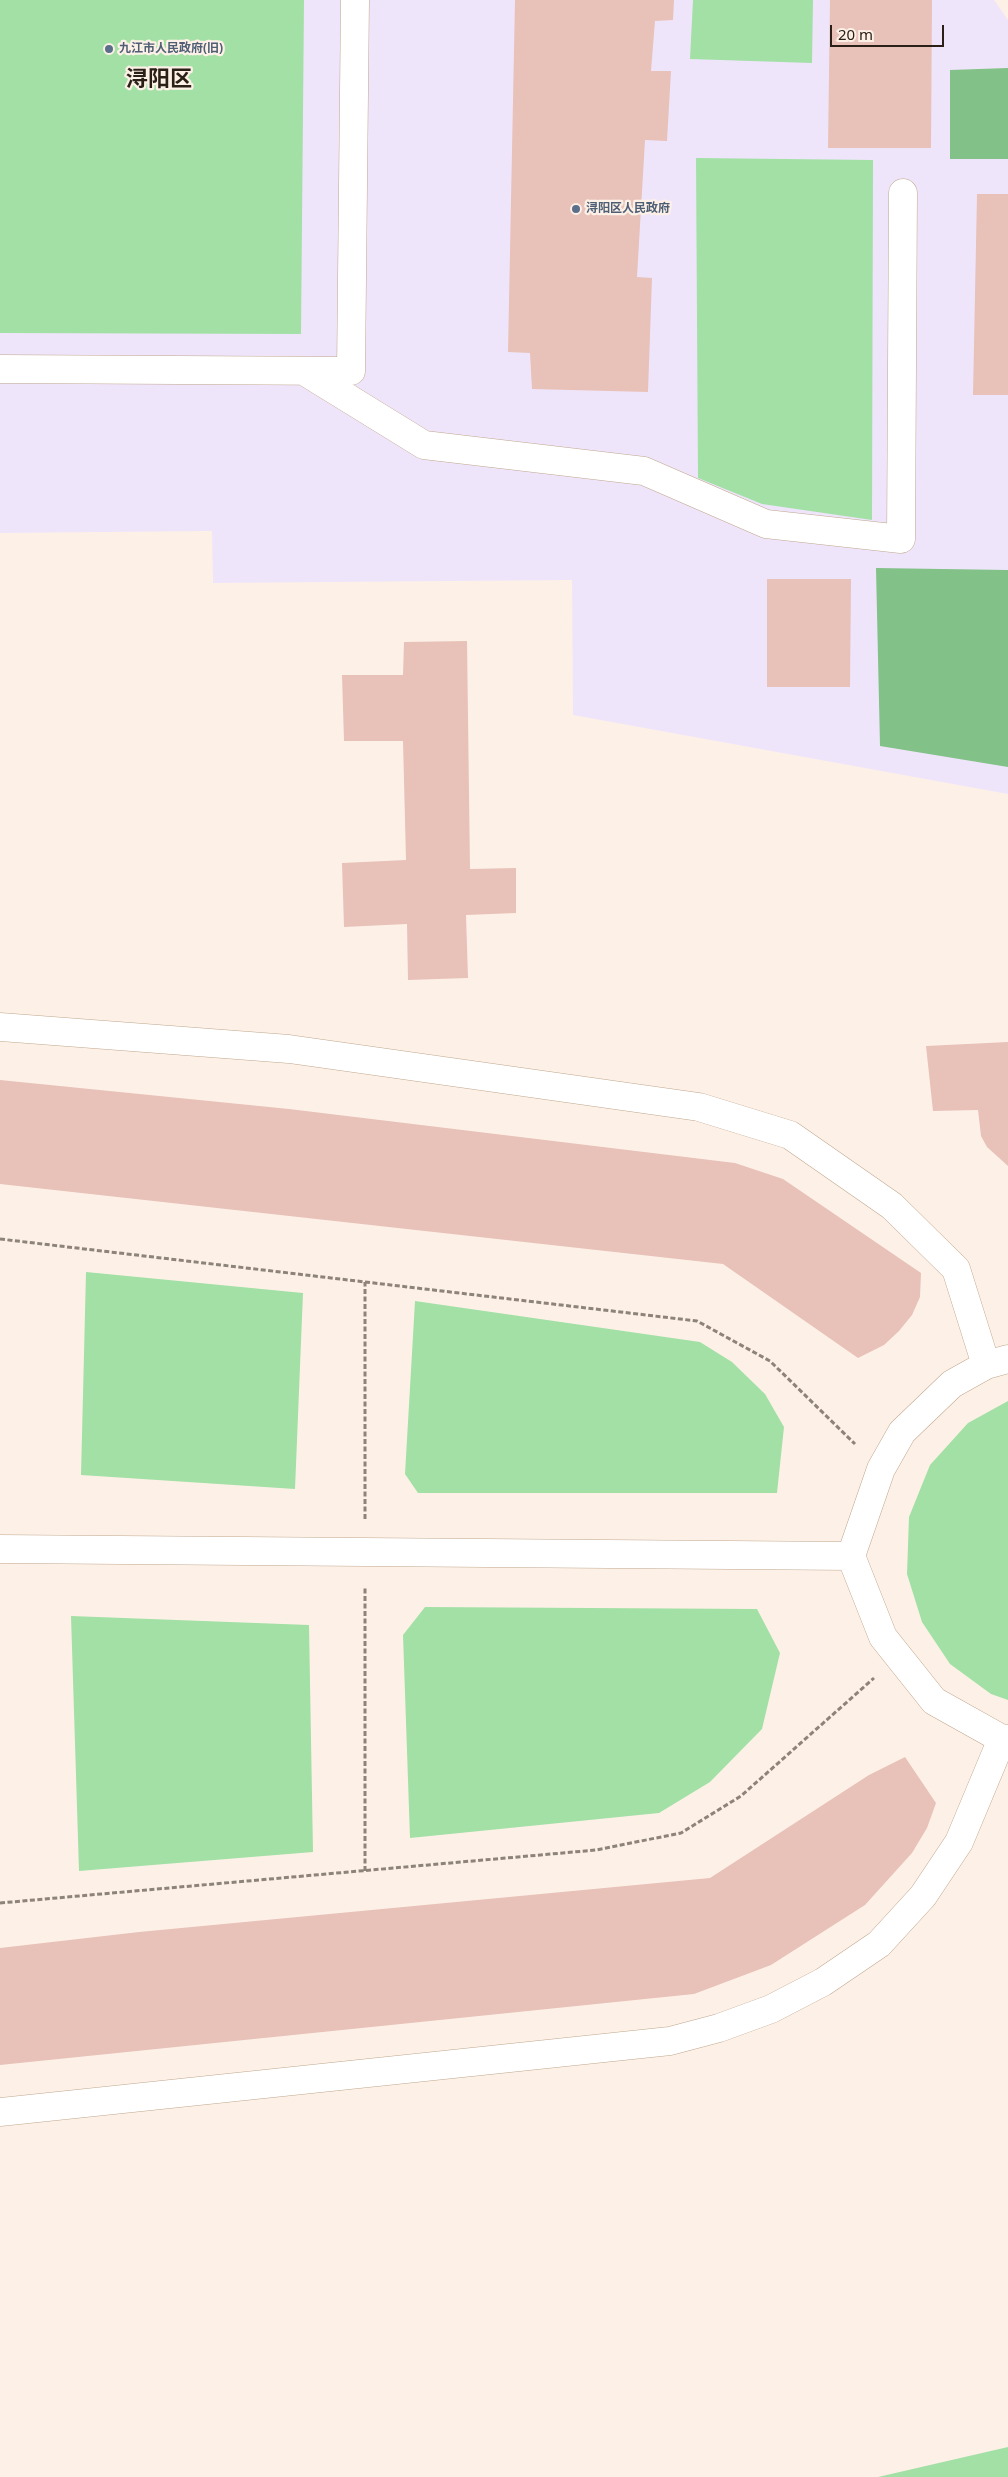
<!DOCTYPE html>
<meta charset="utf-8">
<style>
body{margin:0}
#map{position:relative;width:1008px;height:2477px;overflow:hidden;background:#fdf1e7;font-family:"Noto Sans",sans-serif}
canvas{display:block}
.scale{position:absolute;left:830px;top:25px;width:114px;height:22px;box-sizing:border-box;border:2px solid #2a2017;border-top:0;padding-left:6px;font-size:15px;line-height:18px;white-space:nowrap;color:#2a2017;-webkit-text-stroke:4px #fdf1e7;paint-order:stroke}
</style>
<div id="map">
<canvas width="1008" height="2477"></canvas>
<div class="scale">20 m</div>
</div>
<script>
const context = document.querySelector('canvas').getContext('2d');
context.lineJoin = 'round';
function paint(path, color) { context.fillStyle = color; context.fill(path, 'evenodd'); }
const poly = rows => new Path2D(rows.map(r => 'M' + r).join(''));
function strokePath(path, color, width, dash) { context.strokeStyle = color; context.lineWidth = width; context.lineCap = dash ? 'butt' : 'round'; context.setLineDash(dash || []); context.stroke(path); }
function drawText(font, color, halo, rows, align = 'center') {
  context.font = font + ' "Noto Sans","Noto Sans SC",sans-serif'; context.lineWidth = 4.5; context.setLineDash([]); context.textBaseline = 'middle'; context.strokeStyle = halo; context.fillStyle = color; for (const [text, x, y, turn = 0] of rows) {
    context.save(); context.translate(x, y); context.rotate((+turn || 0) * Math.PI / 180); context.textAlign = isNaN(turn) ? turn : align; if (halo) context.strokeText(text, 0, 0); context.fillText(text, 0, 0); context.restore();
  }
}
const commercial = poly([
 [0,0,994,0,1008,20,1008,794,573,715,572,580,213,583,212,531,0,533]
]);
const green = poly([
 [0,0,304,0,301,334,0,333],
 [693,0,813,0,812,63,690,59],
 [696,158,873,160,872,520,762,504,698,478],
 [86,1272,303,1293,295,1489,81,1475],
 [415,1301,700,1342,732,1362,765,1394,784,1427,777,1493,418,1493,405,1474],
 [1008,1401,1008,1700,991,1694,950,1664,922,1622,907,1574,909,1517,930,1465,968,1423],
 [425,1607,757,1609,780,1653,762,1729,710,1782,659,1813,410,1838,403,1635],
 [71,1616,309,1625,313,1852,79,1871],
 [1008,2447,1008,2477,878,2477]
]);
const forest = poly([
 [1008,68,1008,159,950,159,950,70],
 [876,568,1008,570,1008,767,880,746]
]);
const building = poly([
 [515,0,674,0,673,20,655,21,651,71,671,71,667,141,645,140,637,277,652,278,648,392,532,389,530,353,508,352],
 [830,0,932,0,931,148,828,148],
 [977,194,1008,194,1008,395,973,395],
 [767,579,851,579,850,687,767,687],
 [467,641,470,869,516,868,516,913,466,915,468,978,408,980,407,924,344,927,342,863,406,860,403,741,344,741,342,675,403,675,404,642],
 [1008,1042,1008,1166,987,1147,981,1136,978,1110,933,1111,926,1046],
 [0,1080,289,1109,735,1163,783,1179,921,1273,920,1297,912,1315,899,1331,884,1345,858,1358,723,1264,0,1184],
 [905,1757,936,1803,927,1828,912,1853,865,1905,771,1965,694,1994,0,2065,0,1948,139,1932,710,1878,869,1775]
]);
const path = poly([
 [0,1239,697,1321,770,1361,855,1444],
 [365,1519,365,1282],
 [365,1871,365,1586],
 [0,1903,596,1850,681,1833,741,1796,874,1678]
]);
const street = poly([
 [0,369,351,371,355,0],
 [304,371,424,445,644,471,766,524,901,539,903,193]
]);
const secondary = poly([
 [0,1027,289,1049,699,1107,790,1135,892,1206,956,1269,986,1365],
 [1008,1359,986,1365,952,1384,902,1432,881,1469,851,1556,883,1637,934,1701,1002,1739,1008,1739],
 [0,1549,851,1556],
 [0,2112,670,2041,719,2028,771,2009,823,1982,879,1944,923,1896,959,1842,1002,1739]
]);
const markers = [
 [109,49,5,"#5c6f8a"],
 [576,209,5,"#5c6f8a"]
];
const serviceNames = [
 ["九江市人民政府(旧)",119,49],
 ["浔阳区人民政府",586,209]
];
const townNames = [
 ["浔阳区",159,80]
];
paint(commercial, '#efe5fa');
paint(green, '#a2e0a6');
paint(forest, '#82c187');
paint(building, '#e8c1b9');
strokePath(street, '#c1a78e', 29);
strokePath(secondary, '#c1a78e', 29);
strokePath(path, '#8e8379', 3, [5, 2.5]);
strokePath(street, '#fff', 28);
strokePath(secondary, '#fff', 28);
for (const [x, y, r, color] of markers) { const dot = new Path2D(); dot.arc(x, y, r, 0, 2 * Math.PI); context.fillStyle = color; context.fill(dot); strokePath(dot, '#fdf1e7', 2); }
drawText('bold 12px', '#4e5e75', '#fdf1e7', serviceNames, 'left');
drawText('bold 22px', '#2a2017', '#fdf1e7', townNames);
</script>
